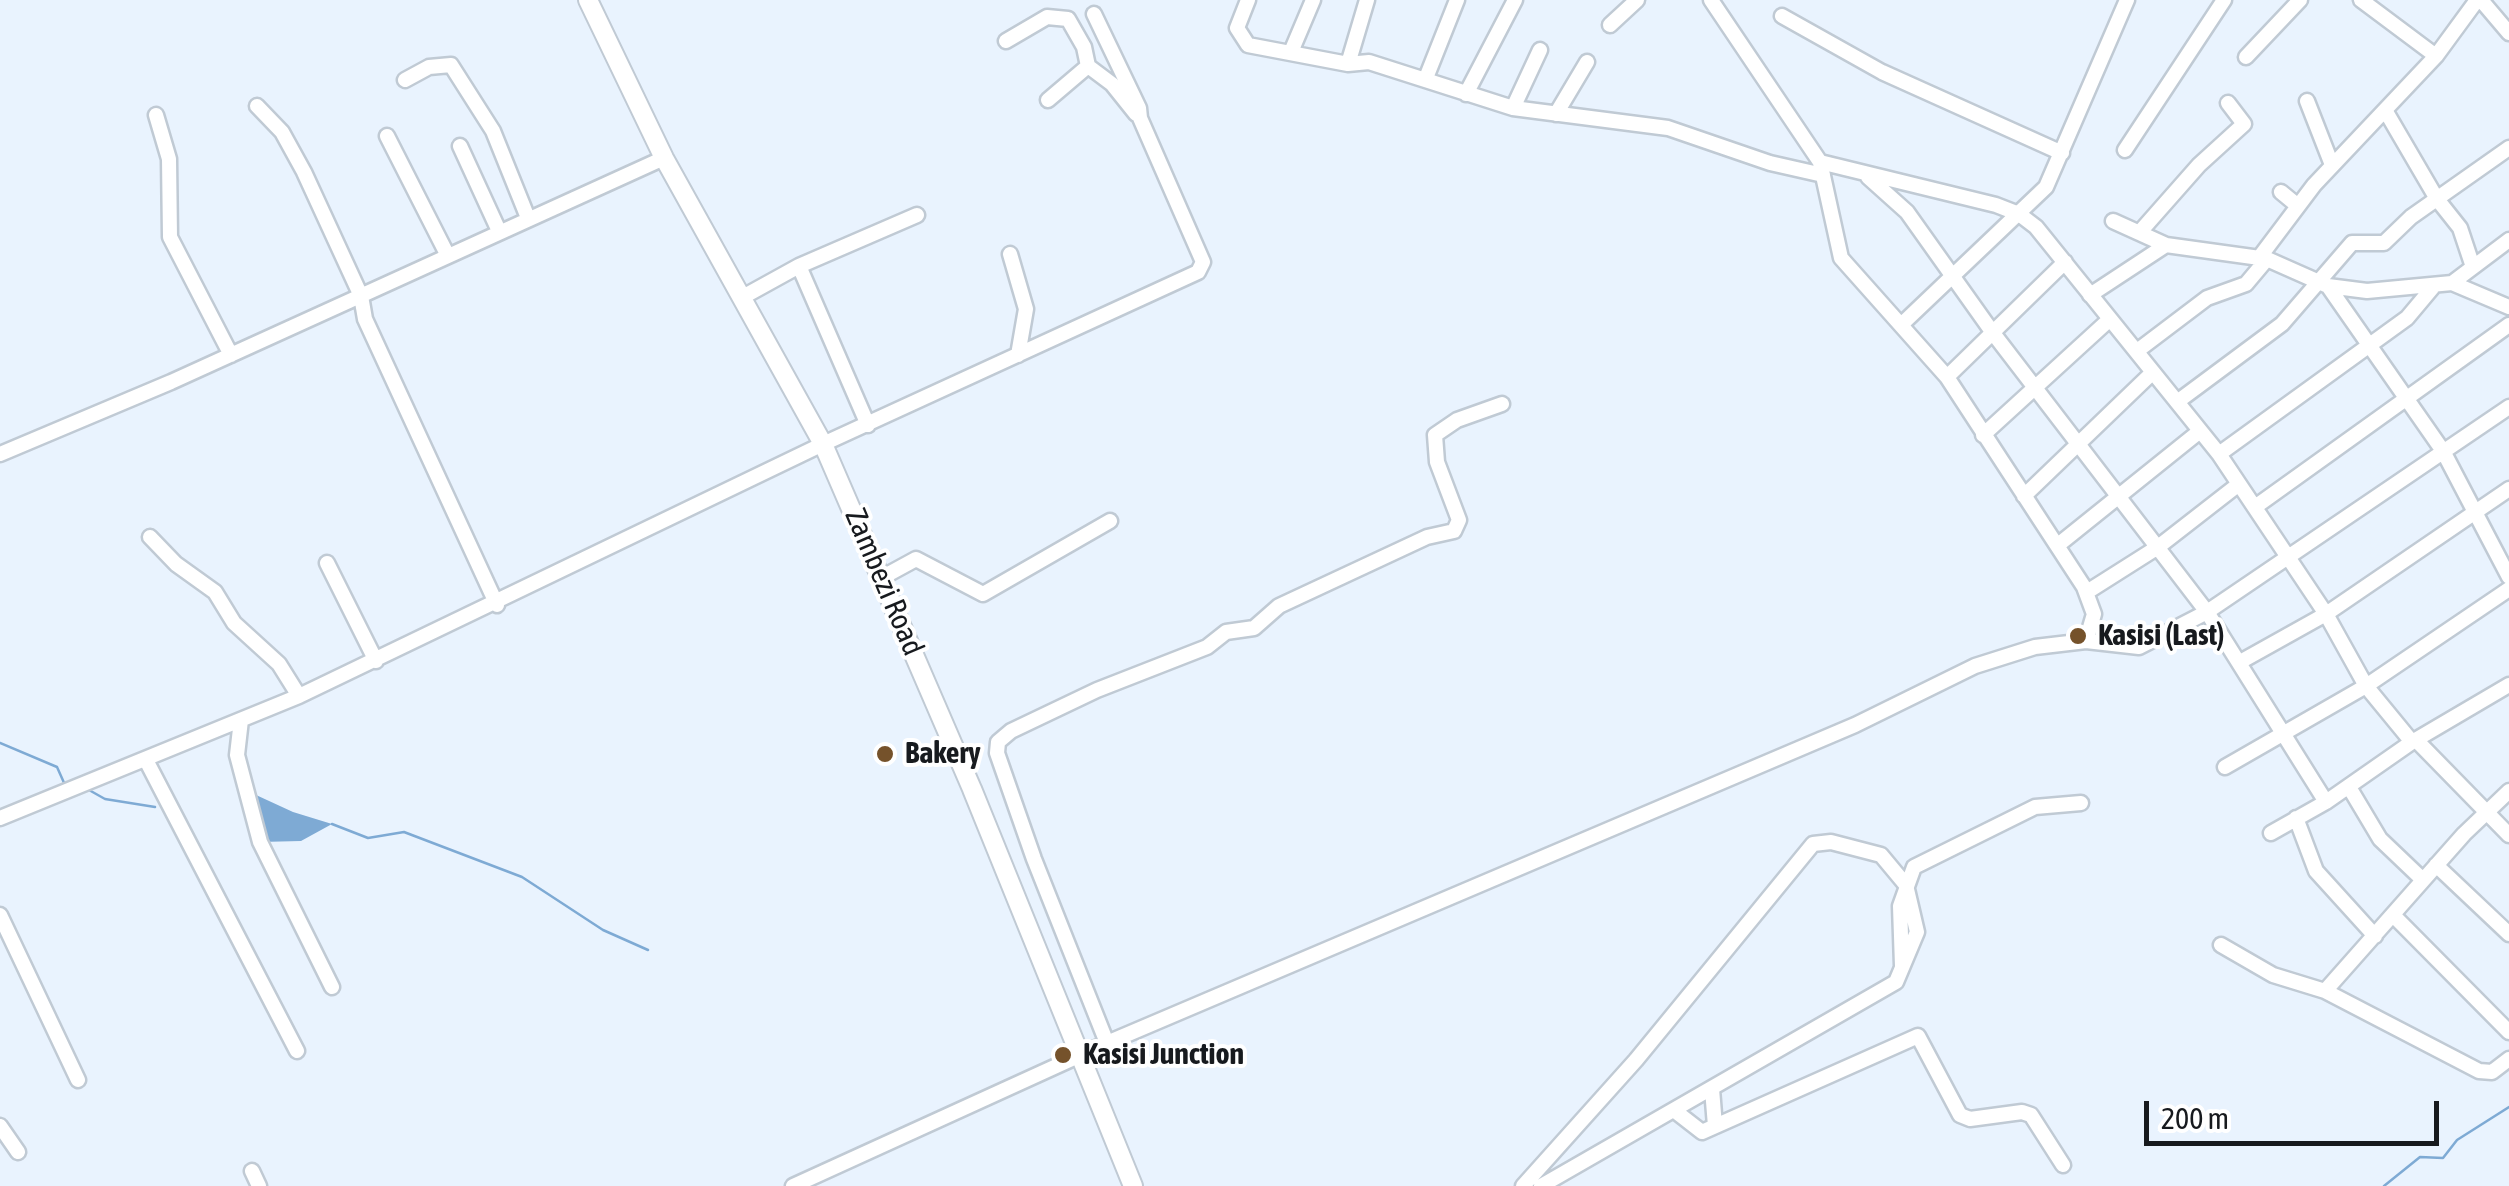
<!DOCTYPE html>
<style>
body{margin:0}
#map{position:relative;width:2509px;height:1186px;overflow:hidden;background:#e9f3fe;font-family:"Asap Condensed",sans-serif}
canvas{display:block}
.scale{position:absolute;left:2144px;top:1101px;width:295px;height:45px;box-sizing:border-box;border:5px solid #171a1e;border-top:0;padding-left:12px;font-size:30px;line-height:35px;white-space:nowrap;color:#171a1e;-webkit-text-stroke:8px #fff;paint-order:stroke}
</style>
<div id="map">
<canvas width="2509" height="1186"></canvas>
<div class="scale">200 m</div>
</div>
<script>
const context = document.querySelector('canvas').getContext('2d');
context.lineJoin = 'round';
function paint(path, color) { context.fillStyle = color; context.fill(path, 'evenodd'); }
const poly = rows => new Path2D(rows.map(r => 'M' + r).join(''));
function strokePath(path, color, width, dash) { context.strokeStyle = color; context.lineWidth = width; context.lineCap = dash ? 'butt' : 'round'; context.setLineDash(dash || []); context.stroke(path); }
function drawText(font, color, halo, rows, align = 'center') {
  context.font = font + ' "Asap Condensed",sans-serif'; context.lineWidth = 8; context.setLineDash([]); context.textBaseline = 'middle'; context.strokeStyle = halo; context.fillStyle = color; for (const [text, x, y, turn = 0] of rows) {
    context.save(); context.translate(x, y); context.rotate((+turn || 0) * Math.PI / 180); context.textAlign = isNaN(turn) ? turn : align; if (halo) context.strokeText(text, 0, 0); context.fillText(text, 0, 0); context.restore();
  }
}
const water = poly([
 [243,789,293,812,332,824,301,841,260,842]
]);
const stream = poly([
 [0,743,57,767,65,785],
 [89,790,105,799,155,807],
 [332,824,368,838,404,832,522,877,603,930,648,950],
 [2384,1186,2420,1157,2443,1158,2457,1140,2509,1107]
]);
const minor = poly([
 [1248,0,1237,28,1248,45,1348,64,1369,62,1513,108,1668,128,1770,163,1823,175],
 [2361,0,2436,56],
 [2481,0,2509,33],
 [1782,16,1882,72,2062,153],
 [1610,25,1637,0],
 [1006,41,1047,17,1068,19,1084,47,1088,66,1112,84,1136,114],
 [1291,52,1313,0],
 [2246,57,2300,0],
 [1348,64,1367,0],
 [1426,78,1457,0],
 [405,80,429,67,451,65,493,131,528,218],
 [1466,94,1515,0],
 [1048,100,1088,66],
 [2307,101,2332,165],
 [257,106,282,132,304,172,361,296,365,319,497,605],
 [1513,108,1540,50],
 [2385,110,2437,199,2460,228,2473,267],
 [1556,114,1587,62],
 [156,115,169,159,170,237,231,355],
 [387,136,448,256],
 [460,146,499,231],
 [2125,150,2224,0],
 [1820,162,1996,205,2019,214,2036,227,2219,454,2326,614,2366,686,2412,742],
 [1868,177,1907,212,1993,333,2207,612,2326,802,2412,742,2509,685],
 [2281,192,2298,206],
 [2113,221,2166,245],
 [2139,233,2199,165,2244,124,2228,103],
 [1010,254,1026,309,1018,355],
 [2259,258,2314,185,2436,56,2477,0],
 [799,266,868,425],
 [2452,283,2509,307],
 [2328,286,2443,451,2509,577],
 [2090,295,2166,245,2267,259,2328,286,2367,291,2452,283,2509,240],
 [741,298,799,266,917,215],
 [1901,325,2046,187,2127,0],
 [2137,351,2207,298,2246,284,2267,259],
 [1947,377,2065,262],
 [2177,402,2282,324,2352,243,2384,243,2411,217,2509,148],
 [1983,435,2110,319],
 [0,454,171,382,664,158],
 [2219,454,2407,318,2433,287],
 [2024,496,2153,372],
 [2255,507,2509,325],
 [150,537,176,564,215,592,234,623,279,664,299,696],
 [2058,545,2200,431],
 [327,563,376,661],
 [883,577,916,559,983,594,1110,521],
 [2087,592,2158,547,2239,484],
 [2086,641,2139,647,2207,612,2509,407],
 [2240,662,2326,614,2509,489],
 [241,720,237,755,260,842,332,987],
 [2418,742,2509,835],
 [146,760,297,1051],
 [2225,767,2366,686,2509,589],
 [2349,787,2380,839,2423,880],
 [0,818,299,696,823,444,1198,272,1203,262,1140,118,1139,108,1094,14],
 [2296,818,2316,871,2375,936],
 [2271,833,2326,802],
 [2436,865,2509,934],
 [0,915,78,1080],
 [2394,916,2509,1032],
 [2221,945,2273,975,2325,991,2479,1071,2492,1072,2509,1059],
 [1902,966,1900,906,1914,867,2035,807,2081,803],
 [2325,991,2464,834,2509,791],
 [1107,1043,1034,859,997,753,998,742,1011,731,1097,690,1207,647,1226,632,1254,628,1279,606,1427,537,1454,531,1459,520,1437,462,1435,435,1457,420,1502,404],
 [1712,1089,1715,1126],
 [1675,1111,1702,1132,1918,1036,1960,1115,1970,1119,2022,1112,2031,1115,2063,1165],
 [0,1126,18,1152],
 [252,1171,259,1186],
 [793,1186,1107,1043,1855,725,1975,666,2035,647,2086,641,2094,614,2084,587,1947,377,1841,258,1820,162,1711,0],
 [1523,1186,1636,1060,1813,844,1831,842,1881,855,1906,885,1917,932,1896,982,1541,1186]
]);
const major = poly([
 [588,0,664,158,823,444,972,789,1133,1186]
]);
const markers = [
 [2078,636,10,"#75522b"],
 [885,754,10,"#75522b"],
 [1063,1055,10,"#75522b"]
];
const streetNames = [
 ["Zambezi Road",884,582,67]
];
const poiNames = [
 ["Kasisi (Last)",2098,636],
 ["Bakery",905,754],
 ["Kasisi Junction",1083,1055]
];
paint(water, '#7eaad4');
strokePath(stream, '#7eaad4', 2.5);
strokePath(minor, '#c0cad4', 19);
strokePath(major, '#c0cad4', 22);
strokePath(minor, '#fff', 14);
strokePath(major, '#fff', 18);
for (const [x, y, r, color] of markers) { const dot = new Path2D(); dot.arc(x, y, r, 0, 2 * Math.PI); context.fillStyle = color; context.fill(dot); strokePath(dot, '#fff', 4); }
drawText('30px', '#171a1e', '#fff', streetNames);
drawText('bold 30px', '#171a1e', '#fff', poiNames, 'left');
</script>
